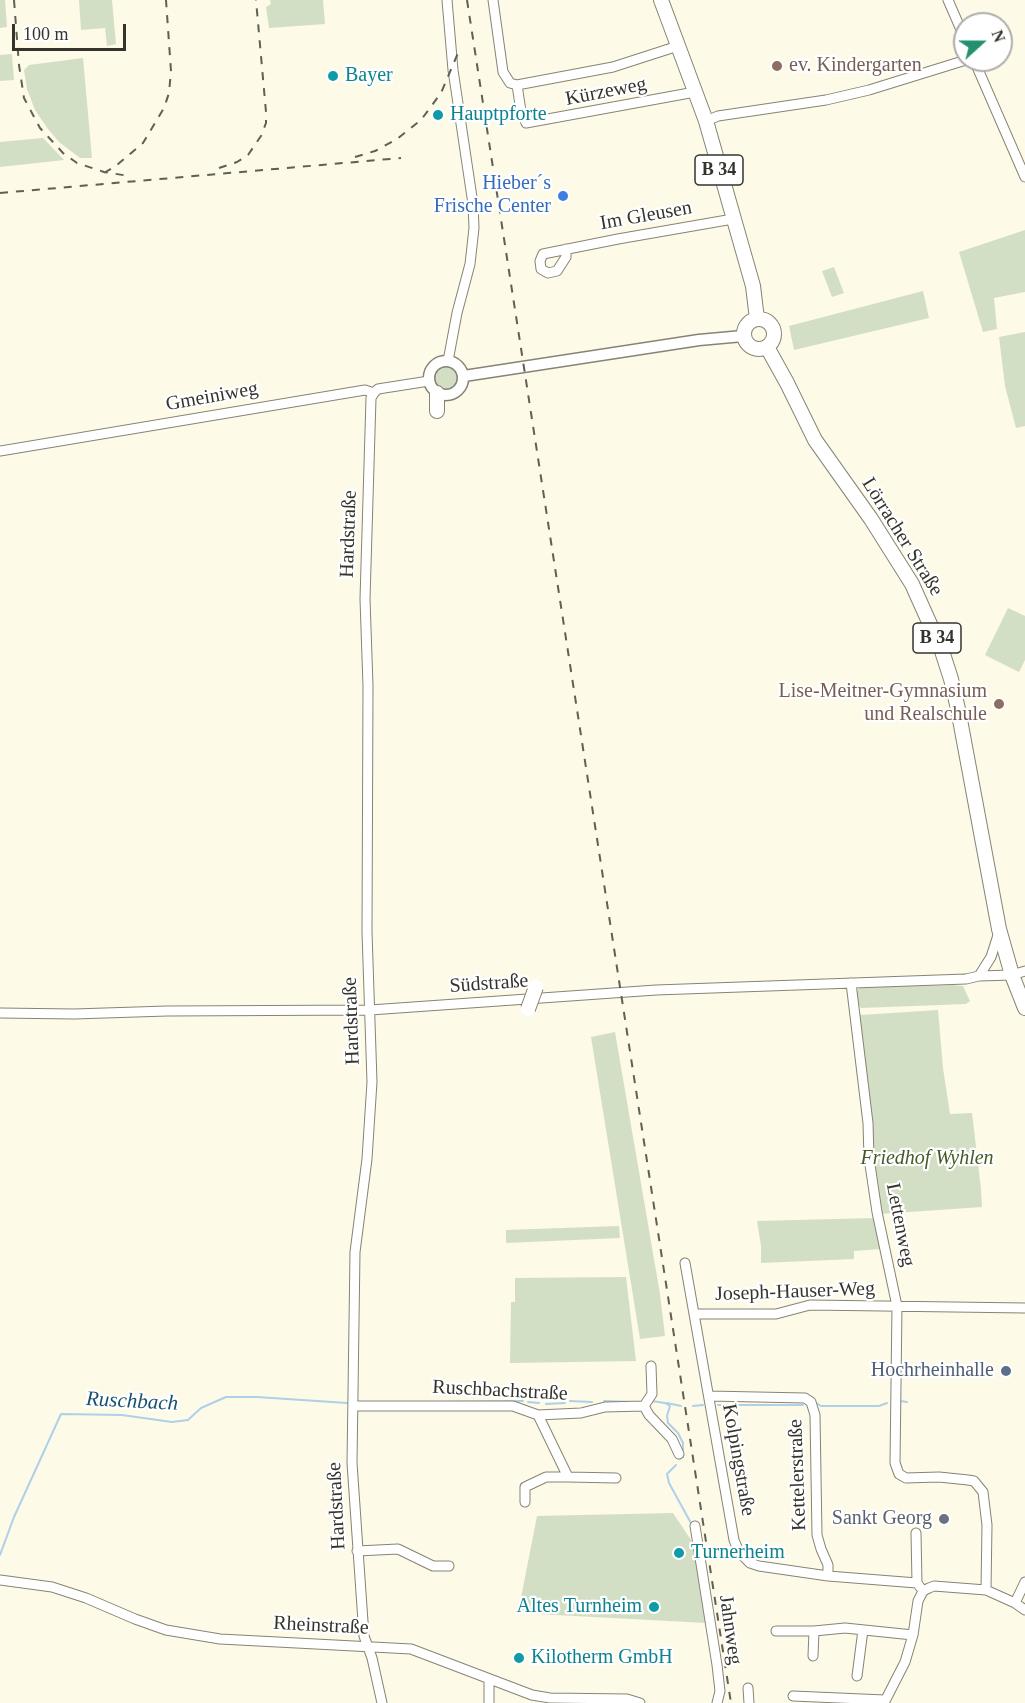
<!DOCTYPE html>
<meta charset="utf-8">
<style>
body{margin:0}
#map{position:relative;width:1025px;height:1703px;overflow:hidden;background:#fdfae8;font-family:"Times New Roman",serif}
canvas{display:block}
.north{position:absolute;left:953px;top:12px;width:60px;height:60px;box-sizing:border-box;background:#fff;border:2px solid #aeadab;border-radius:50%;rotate:69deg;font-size:16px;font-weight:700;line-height:24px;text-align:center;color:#34332c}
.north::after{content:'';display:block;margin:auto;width:21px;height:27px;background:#23906f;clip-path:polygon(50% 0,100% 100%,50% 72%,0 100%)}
.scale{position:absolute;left:12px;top:24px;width:114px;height:27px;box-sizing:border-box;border:3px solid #34332c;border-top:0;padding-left:8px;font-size:18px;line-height:21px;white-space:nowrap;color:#34332c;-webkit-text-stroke:4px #fff;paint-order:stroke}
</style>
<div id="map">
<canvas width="1025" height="1703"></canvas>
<div class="north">N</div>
<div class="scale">100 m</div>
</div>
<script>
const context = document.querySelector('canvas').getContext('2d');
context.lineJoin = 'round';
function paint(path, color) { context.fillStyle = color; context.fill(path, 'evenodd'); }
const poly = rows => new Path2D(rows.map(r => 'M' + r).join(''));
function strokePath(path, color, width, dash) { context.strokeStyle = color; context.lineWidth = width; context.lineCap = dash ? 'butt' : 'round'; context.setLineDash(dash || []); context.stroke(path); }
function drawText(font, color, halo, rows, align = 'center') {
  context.font = font + ' "Times New Roman",serif'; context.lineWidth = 4.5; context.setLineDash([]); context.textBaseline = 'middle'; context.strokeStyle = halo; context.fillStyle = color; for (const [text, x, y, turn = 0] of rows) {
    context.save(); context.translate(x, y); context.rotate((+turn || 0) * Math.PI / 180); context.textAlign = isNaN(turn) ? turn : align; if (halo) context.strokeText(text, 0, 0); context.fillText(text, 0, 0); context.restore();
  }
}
const green = poly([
 [0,0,5,0,7,27,0,28],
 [79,0,112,0,116,44,107,46,105,28,81,30],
 [270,0,323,0,325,24,269,28,266,7,271,4],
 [12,54,14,80,0,81,0,55],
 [83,58,92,158,80,158,59,142,48,129,35,110,27,89,24,70,29,65],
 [43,138,64,160,0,167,0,142],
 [1025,230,1025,292,994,298,997,329,983,332,959,252],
 [834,267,844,293,832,297,822,271],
 [923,291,929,318,794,350,789,326],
 [1025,332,1025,426,1016,428,1005,386,999,337],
 '434 379a12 12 0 1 1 24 0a12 12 0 1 1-24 0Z',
 [1008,608,1025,616,1025,660,1019,672,985,655],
 [954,985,963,986,970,1001,966,1004,861,1008,857,1003,856,992,860,987],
 [938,1010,943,1068,950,1114,972,1113,981,1189,982,1207,880,1214,860,1015],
 [615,1032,660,1294,665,1336,640,1339,591,1037],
 [874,1218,881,1249,854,1251,854,1259,761,1263,761,1246,757,1221],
 [619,1226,620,1238,506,1243,506,1230],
 [626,1277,636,1361,510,1363,511,1302,515,1302,515,1278],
 [673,1513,693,1543,706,1623,518,1613,537,1516]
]);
const stream = poly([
 [570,1401,592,1402],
 [604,1401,634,1402],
 [652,1401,665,1403,670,1406,667,1416,668,1423,678,1433,683,1443,683,1457],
 [900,1401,907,1402],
 [441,1402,523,1401],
 [528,1402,539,1403],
 [667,1403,681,1406],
 [816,1403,821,1406,879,1406,887,1403],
 [546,1404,565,1403],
 [718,1405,803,1405],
 [693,1406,703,1405],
 [676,1465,667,1474,669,1483,692,1525],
 [0,1555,14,1517,61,1414,122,1415,172,1422,188,1420,201,1408,226,1397,257,1397,347,1403]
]);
const minor = poly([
 [447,0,453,70,473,204,474,228,470,264,457,313,448,361],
 [493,0,503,72,510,83,517,85,613,67,678,46],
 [948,0,965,39],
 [974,60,1025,177],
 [517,85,521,111,526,123,695,92],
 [706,121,718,116,826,100,869,90,966,60],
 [566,249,566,257,557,271,548,273,541,269,540,261,543,254,618,239,733,219],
 [374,393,371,398,365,599,368,686,367,932,372,1082,367,1159,355,1252,352,1463,364,1636,372,1658,382,1703],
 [0,451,365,390,374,393,378,389,429,381],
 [979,976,991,957,999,932],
 [851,983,868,1123,869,1158,877,1212,897,1306,895,1463,899,1474,906,1478,939,1477,968,1480,974,1481,983,1492,987,1525,986,1590],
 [0,1013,74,1014,167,1011,370,1010,656,990,966,979,979,976,1012,975,1025,971],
 [685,1263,734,1540,739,1552,750,1563,759,1566,828,1576,917,1583],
 [694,1314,776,1314,810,1305,1025,1308],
 [651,1366,652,1394,644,1406,649,1415,672,1439,679,1454],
 [709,1396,805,1398,811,1402,815,1415,817,1535,821,1549,828,1565,828,1576],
 [353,1406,513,1406,538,1415,581,1413,605,1407,644,1406],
 [538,1415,568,1477,616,1478],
 [525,1502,525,1487,546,1477,568,1477],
 [695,1526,717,1665,720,1691,717,1703],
 [916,1533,917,1583,920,1587],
 [357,1551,398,1549,433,1566,449,1566],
 [0,1580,52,1587,86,1598,135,1619,166,1630,220,1639,411,1649,532,1695,550,1698,627,1699,640,1703],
 [1015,1603,1025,1582],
 [776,1631,814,1631,845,1628,913,1635],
 [813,1656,814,1631],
 [857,1676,863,1630],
 [489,1680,489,1703],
 [748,1688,749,1703],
 [793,1696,885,1700],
 [884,1703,905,1662,913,1635,918,1601,923,1591,929,1588,934,1586,986,1590,1015,1603,1025,1610]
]);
const tertiary = poly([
 '429 378a17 17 0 1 1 34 0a17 17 0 1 1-34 0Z',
 [464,376,699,340,743,336]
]);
const primary = poly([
 [661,0,706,121,753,286,757,319],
 '744 334a15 15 0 1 1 30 0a15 15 0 1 1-30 0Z',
 [767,347,787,383,815,440,871,519,912,584,942,651,951,679,958,709,999,929,1012,975,1025,1008],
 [437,411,437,393]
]);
const rail = poly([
 [14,0,19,65,24,98,40,128,63,153,77,163,104,172,129,176],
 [467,0,731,1703],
 [355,157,375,151,397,139,421,120,441,93,458,53],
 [219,168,237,162,248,155,261,136,266,123,266,112,256,0],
 [104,173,117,165,143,143,164,108,169,93,171,71,166,0],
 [0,193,401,158]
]);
const primaryBridge = poly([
 [528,1009,536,987]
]);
const markers = [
 [777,66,6,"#8d6e63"],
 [333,76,6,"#0f9aa8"],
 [438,115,6,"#0f9aa8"],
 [563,196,6,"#3f7fe0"],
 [999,704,6,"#8d6e63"],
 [1006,1371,6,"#5c6f8a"],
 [944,1519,6,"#6b7280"],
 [679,1553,6,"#0f9aa8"],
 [654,1607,6,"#0f9aa8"],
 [519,1658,6,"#0f9aa8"]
];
const shields = [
 [719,170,48],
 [937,638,48]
];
const shieldNames = [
 ["B 34",719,170],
 ["B 34",937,638]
];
const educationNames = [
 ["ev. Kindergarten",789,66],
 ["Lise-Meitner-Gymnasium",987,692,"right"],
 ["und Realschule",987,715,"right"]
];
const cultureNames = [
 ["Bayer",345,76],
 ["Hauptpforte",450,115],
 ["Turnerheim",691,1553],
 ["Altes Turnheim",642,1607,"right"],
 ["Kilotherm GmbH",531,1658]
];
const streetNames = [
 ["Kürzeweg",606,92,-11],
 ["Im Gleusen",646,216,-10],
 ["Gmeiniweg",212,397,-10],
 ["Hardstraße",349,534,-88],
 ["Lörracher Straße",902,537,58],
 ["Südstraße",489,984,-4],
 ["Hardstraße",352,1021,-92],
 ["Lettenweg",900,1225,79],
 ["Joseph-Hauser-Weg",795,1292,-2],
 ["Ruschbachstraße",500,1391,3],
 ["Kolpingstraße",738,1460,80],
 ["Kettelerstraße",798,1475,-92],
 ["Hardstraße",337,1506,-93],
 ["Rheinstraße",321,1626,3],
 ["Jahnweg",730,1630,82]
];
const shopNames = [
 ["Hieber´s",551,184],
 ["Frische Center",551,207]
];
const parkNames = [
 ["Friedhof Wyhlen",927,1159]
];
const serviceNames = [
 ["Hochrheinhalle",994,1371]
];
const worshipNames = [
 ["Sankt Georg",932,1519]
];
const waterNames = [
 ["Ruschbach",132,1402,3]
];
paint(green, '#d3dfc5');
strokePath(stream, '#aed0e9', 2);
strokePath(minor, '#878474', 11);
strokePath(tertiary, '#878474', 13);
strokePath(primary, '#878474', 16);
strokePath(minor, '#fff', 9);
strokePath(tertiary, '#fff', 10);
strokePath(primary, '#fff', 14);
strokePath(rail, '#605f55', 2, [8, 8]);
strokePath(primaryBridge, '#878474', 16, []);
strokePath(primaryBridge, '#fff', 14);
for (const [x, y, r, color] of markers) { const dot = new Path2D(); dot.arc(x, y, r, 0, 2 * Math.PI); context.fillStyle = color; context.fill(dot); strokePath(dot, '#fff', 2); }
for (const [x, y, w] of shields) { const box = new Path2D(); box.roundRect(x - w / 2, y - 15, w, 30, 4.5); context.fillStyle = '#fff'; context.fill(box); strokePath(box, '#34332c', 1.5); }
drawText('bold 18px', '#34332c', null, shieldNames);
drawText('20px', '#785e54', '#fff', educationNames, 'left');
drawText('20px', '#0d838f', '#fff', cultureNames, 'left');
drawText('20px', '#34332c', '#fff', streetNames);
drawText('20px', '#366cbe', '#fff', shopNames, 'right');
drawText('italic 20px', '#465a26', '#fff', parkNames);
drawText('20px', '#4e5e75', '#fff', serviceNames, 'right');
drawText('20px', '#5b616d', '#fff', worshipNames, 'right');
drawText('italic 21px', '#185072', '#fff', waterNames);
</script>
